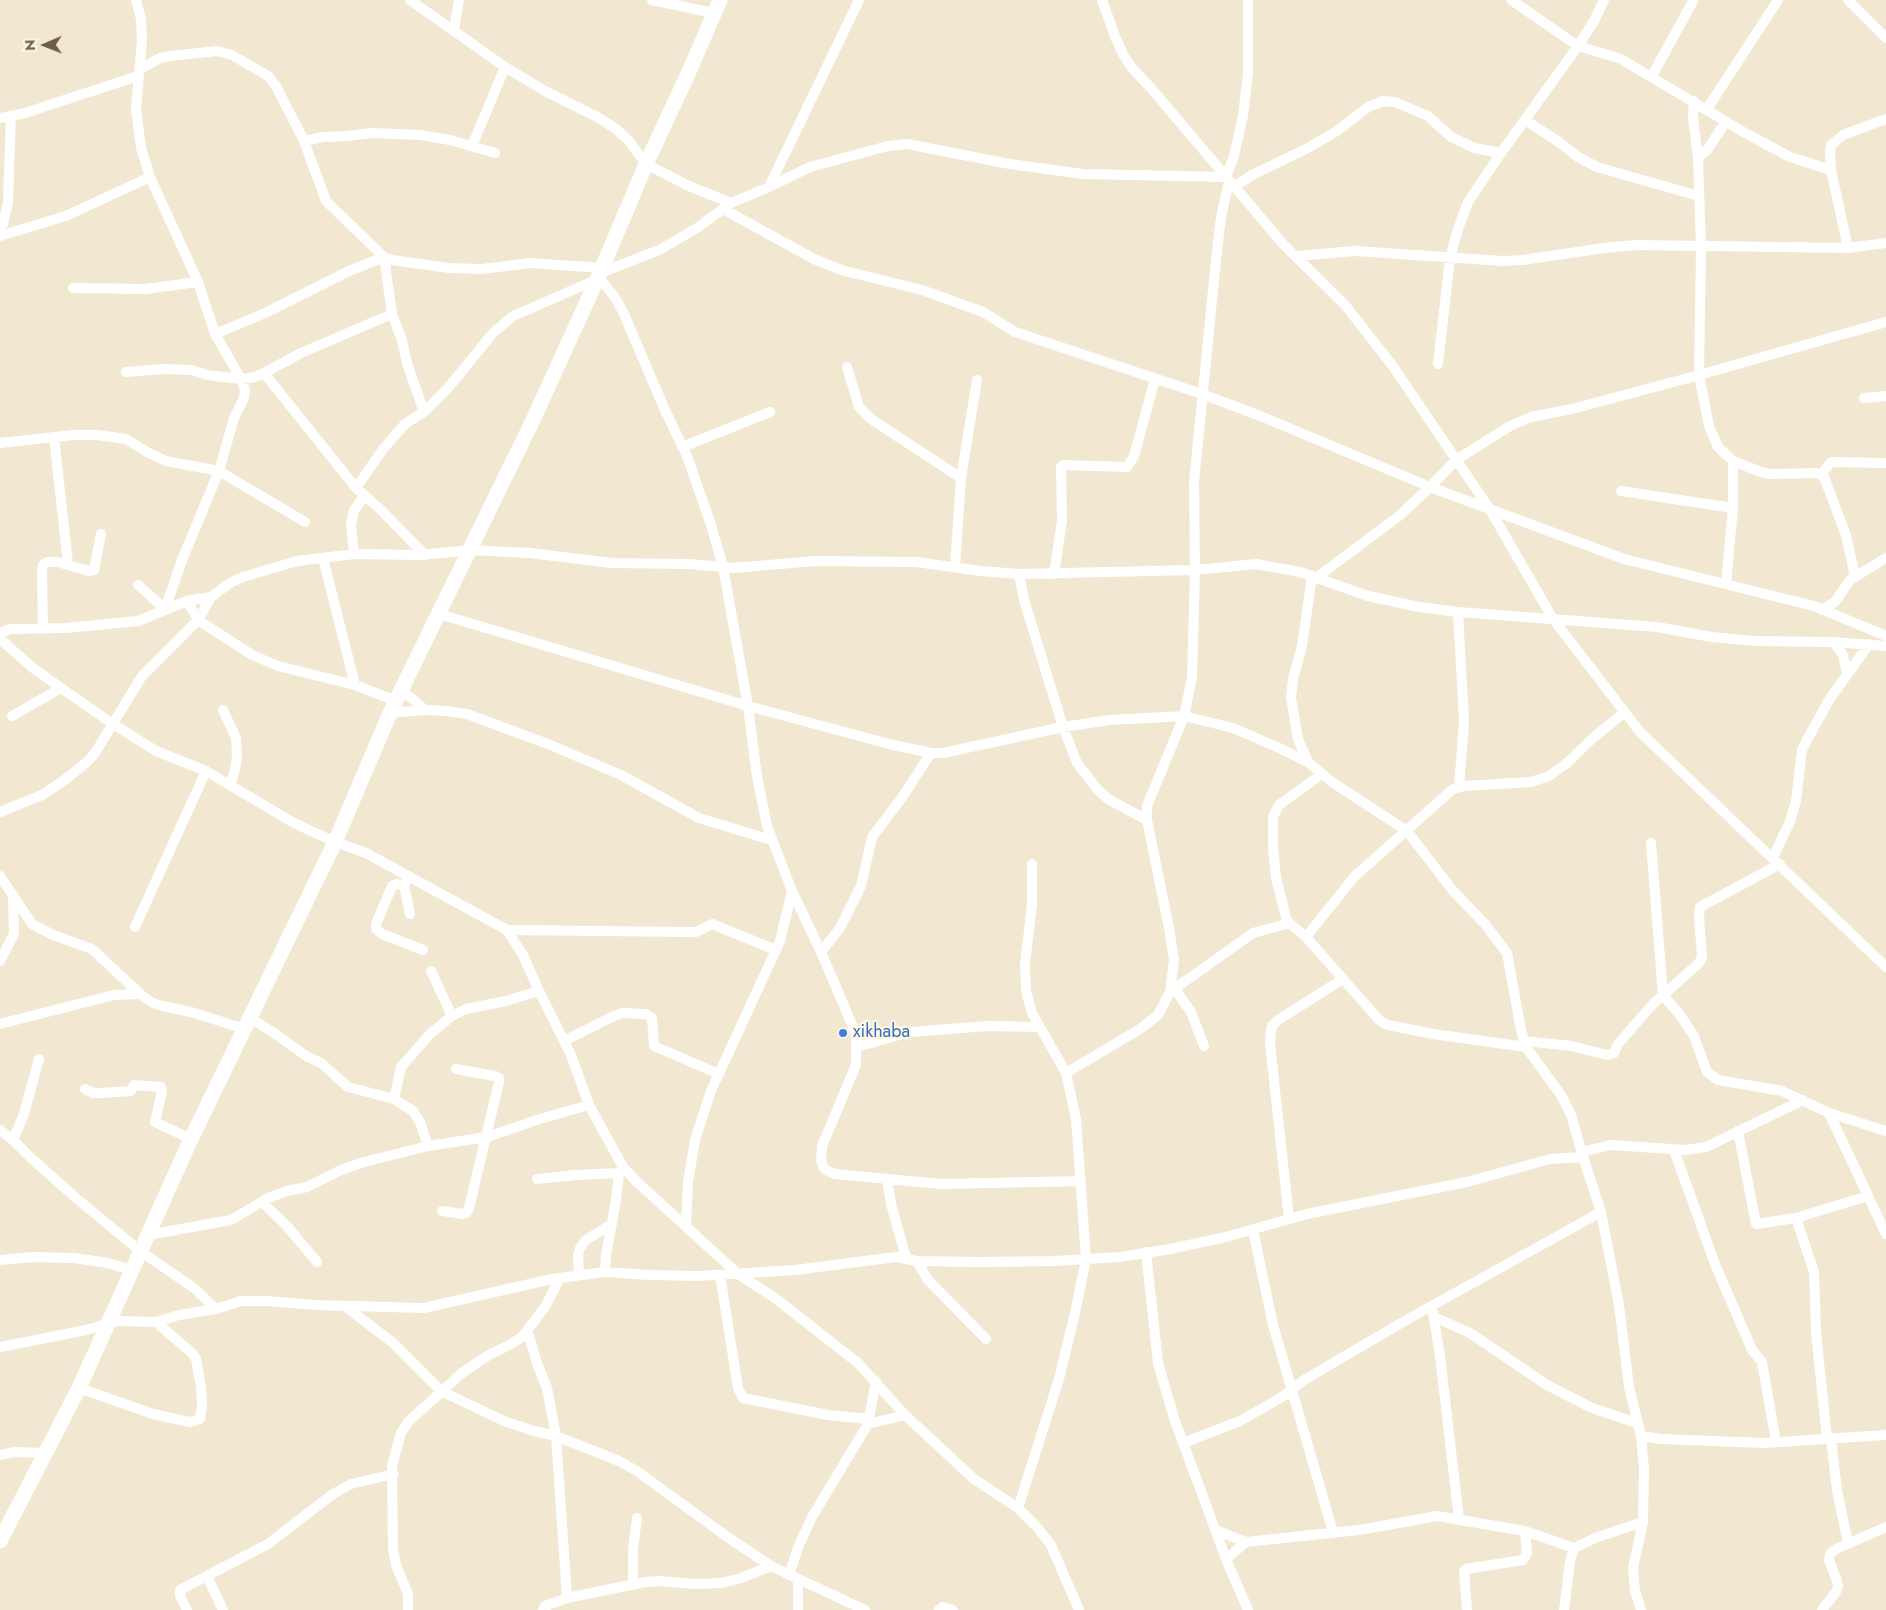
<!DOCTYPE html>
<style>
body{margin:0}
#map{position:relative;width:1886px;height:1610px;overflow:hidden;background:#fbf4e1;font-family:Jost,sans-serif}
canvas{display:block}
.north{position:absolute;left:20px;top:20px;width:50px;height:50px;-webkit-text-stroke:4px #fef8e6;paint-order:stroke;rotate:269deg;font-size:14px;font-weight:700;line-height:20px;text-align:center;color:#705d49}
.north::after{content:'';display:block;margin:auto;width:18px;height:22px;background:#705d49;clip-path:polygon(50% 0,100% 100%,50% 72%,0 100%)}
</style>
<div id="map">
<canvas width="1886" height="1610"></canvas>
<div class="north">N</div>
</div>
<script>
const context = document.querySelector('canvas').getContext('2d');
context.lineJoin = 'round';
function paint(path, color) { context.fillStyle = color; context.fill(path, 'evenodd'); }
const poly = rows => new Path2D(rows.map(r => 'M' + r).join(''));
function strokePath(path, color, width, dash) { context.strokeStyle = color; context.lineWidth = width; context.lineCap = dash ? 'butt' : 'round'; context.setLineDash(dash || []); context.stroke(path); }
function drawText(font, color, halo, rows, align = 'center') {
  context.font = font + ' Jost,sans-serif'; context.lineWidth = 4.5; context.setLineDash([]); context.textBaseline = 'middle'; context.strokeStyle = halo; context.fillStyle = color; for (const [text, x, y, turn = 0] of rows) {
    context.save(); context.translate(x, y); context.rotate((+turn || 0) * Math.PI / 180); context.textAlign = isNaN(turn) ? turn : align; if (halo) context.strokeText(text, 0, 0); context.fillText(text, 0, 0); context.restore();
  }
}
const residential = poly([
 [0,0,1886,0,1886,1610,0,1610]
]);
const street = poly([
 [136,0,141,19,142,39,136,109,141,148,150,177,198,282,215,334,241,379,245,390,244,398,234,418,219,471,182,560,165,609,138,585],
 [410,0,505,67,545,91,599,118,616,129,628,140,646,164,689,186,731,203],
 [652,0,714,13],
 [1102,0,1116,39,1124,56,1132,68,1150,87,1284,245,1345,305,1392,365,1489,508,1553,619,1640,732,1886,967],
 [1511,0,1578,46,1621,59,1745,133,1790,157,1831,170],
 [1848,0,1886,38],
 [454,29,459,0],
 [140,69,160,58,170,56,217,51,232,55,268,76,276,86,304,141,326,201,384,257,392,260,449,268,482,269,530,263,602,268],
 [1652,76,1693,1],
 [1694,101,1693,117,1698,158,1701,247,1699,375,1709,426,1718,447,1733,461,1761,472,1771,474,1817,473,1824,477,1846,535,1855,577],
 [1707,109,1778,0],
 [0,118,25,113,138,76],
 [1525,120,1559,142,1578,157,1597,167,1699,196],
 [304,141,323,137,347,136,372,133,420,135,450,140,495,153],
 [472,146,505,67],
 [1698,158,1708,149,1726,121],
 [769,187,859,0],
 [1234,187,1252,175,1306,149,1337,131,1368,107,1383,101,1395,102,1428,116,1451,137,1464,143,1474,148,1501,153],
 [723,209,814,259,841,270,922,290,983,312,1015,332,1202,394,1263,417,1430,487,1624,559,1814,606,1886,636],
 [0,229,3,224,8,202,11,116],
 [0,236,66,216,150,177],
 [1848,248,1831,170,1830,152,1831,145,1843,135,1886,119],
 [1295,256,1355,251,1503,261,1523,260,1604,248,1636,245,1848,248,1886,243],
 [384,257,392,314,402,340,407,363,424,412],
 [600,273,659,250,697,228,731,203,769,187,810,167,888,146,907,144,1010,164,1083,174,1226,177,1234,156,1243,116,1248,73,1248,0],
 [598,276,616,299,624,314,664,408,687,456,711,525,723,567,748,706,757,776,767,826,792,891,821,952,856,1034,856,1065,822,1146,821,1160,823,1167,826,1170,835,1174,941,1184,1081,1181],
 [73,288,145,289,198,282],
 [215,334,265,313,349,271,384,257],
 [1438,364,1450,258,1458,229,1468,202,1501,153,1578,46,1594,21,1604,0],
 [847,367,859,407,871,419,961,478],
 [126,372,163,369,191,370,207,375,241,379,255,377,264,373,356,488,380,509,425,555],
 [264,373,301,353,392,314],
 [1864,398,1886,396],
 [54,437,68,564],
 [0,443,73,435,97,435,126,439,147,452,166,461,219,471,305,522],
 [682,447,770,412],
 [1821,475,1831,462,1886,463],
 [356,488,383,449,405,424,424,412,448,388,493,333,513,316,596,280],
 [1621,491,1733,508],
 [354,554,351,525,354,510,365,495],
 [323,558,355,685],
 [955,567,961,478,977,380],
 [1019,574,1024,600,1063,727,1077,763,1098,790,1108,799,1147,820],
 [1054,574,1062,521,1061,467,1063,465,1127,467,1134,456,1155,379],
 [1316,578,1399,516,1430,487,1456,460,1510,426,1531,417,1572,409,1692,377,1886,322],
 [1726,584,1733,508,1733,461],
 [187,601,198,620,252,655,278,666,355,685,396,701],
 [1822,610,1835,602,1850,580,1886,558],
 [1458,612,1464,721,1459,787],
 [439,614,748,706,893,745,931,753,943,753,1063,727,1110,720,1184,716,1233,728,1277,747,1308,762,1332,782,1407,831,1453,891,1485,924,1507,953,1521,1030,1526,1047,1561,1095,1571,1115,1583,1157,1601,1212,1619,1305,1629,1387,1641,1436,1644,1469,1643,1522,1633,1568,1635,1591,1641,1610],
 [43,629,42,571,43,565,47,562,57,562,89,571,94,570,101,534],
 [0,633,10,629,66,628,138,621,187,601,211,597,230,583,243,577,297,561,354,554,420,555,470,550,530,553,611,563,690,564,733,568,815,561,916,562,981,571,1019,574,1195,570,1256,564,1300,572,1368,596,1419,607,1458,612,1657,627,1712,637,1754,641,1833,642,1886,646],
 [0,639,33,668,61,688,113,724,156,751,206,771,294,823,335,842,366,853,507,930,523,955,539,991,571,1055,589,1105,623,1167,637,1182,738,1274,775,1298,858,1363,905,1415],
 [1833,642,1843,655,1847,674],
 [402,690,425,710],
 [223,710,236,738,237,756,235,770,230,785],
 [390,713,425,710,446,711,467,714,548,744,621,775,699,818,771,840],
 [12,716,61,688],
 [1308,762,1298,739,1291,698,1293,679,1302,646,1312,576],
 [1322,774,1279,805,1273,817,1273,847,1276,878,1287,921,1306,937,1380,1021,1388,1025,1433,1034,1526,1047],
 [0,812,42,795,66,779,87,762,95,753,142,676,198,620,211,597],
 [1651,843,1663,995,1680,1015,1694,1036,1707,1072,1718,1080,1782,1091,1829,1113,1886,1131],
 [1773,857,1789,824,1796,801,1802,750,1807,740,1829,700,1869,644],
 [0,876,32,924,53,935,92,949,140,994,153,1003,163,1006,191,1012,245,1029],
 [408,879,404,885,410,914],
 [404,885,396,884,392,886,376,924,376,929,382,934,423,950],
 [135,927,206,771],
 [507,930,690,932,696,932,712,924,776,950],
 [1306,937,1354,877,1453,789,1464,786,1531,782,1549,776,1567,763,1594,737,1625,712],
 [821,952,840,928,861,886,872,837,901,799,931,753],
 [0,961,14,934,13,898],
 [431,971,452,1016],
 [1174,988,1191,1012,1204,1046],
 [1170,992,1253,933,1290,923],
 [250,1018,274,1033,306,1056,321,1063,348,1087,394,1099,413,1111,420,1122,428,1146],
 [0,1024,114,995,140,994],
 [564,1041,614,1016,623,1013,646,1014,652,1018,654,1046,719,1074],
 [1524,1041,1572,1046,1607,1055,1614,1053,1618,1044,1653,1004,1699,963,1702,957,1699,917,1700,907,1780,864],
 [857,1047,909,1032,988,1026,1040,1027],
 [1066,1073,1140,1029,1158,1015,1170,992,1174,960,1169,928,1147,820,1147,806,1184,716,1192,678,1195,570,1194,482,1216,260,1221,217,1229,181],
 [85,1089,93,1093,102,1093,131,1091,134,1085,161,1087,162,1091,155,1122,191,1139],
 [394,1099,401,1067,430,1034,452,1016,466,1009,506,1001,539,991],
 [1829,1113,1886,1234],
 [0,1130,13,1140,31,1158,76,1198,140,1251,194,1288,216,1309],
 [1738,1131,1756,1224,1796,1218,1868,1196],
 [13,1140,24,1114,39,1059],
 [1674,1150,1715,1264,1752,1350,1762,1362,1776,1442],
 [1581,1152,1611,1145,1686,1150,1706,1147,1803,1100],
 [537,1179,576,1175,619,1173],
 [887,1179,891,1204,906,1258],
 [262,1202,286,1225,317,1262],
 [442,1211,463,1214,467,1212,469,1208,499,1082,499,1078,495,1076,456,1069],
 [1796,1218,1814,1272,1816,1332,1827,1439],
 [1289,1219,1270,1043,1271,1031,1272,1026,1278,1020,1343,979],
 [686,1225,688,1182,695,1140,711,1091,780,941,792,891],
 [1253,1230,1273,1325,1333,1532],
 [148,1235,231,1220,268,1198,287,1191,307,1187,341,1170,364,1162,428,1146,487,1137,540,1119,589,1105],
 [1146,1252,1158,1363,1174,1418,1226,1559,1248,1610],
 [0,1260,32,1257,74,1258,108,1263,131,1270],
 [917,1261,928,1280,986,1339],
 [605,1272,606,1255,616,1200,619,1173,623,1167],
 [579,1275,578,1255,580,1248,586,1240,612,1224],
 [720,1275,738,1388,743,1398,828,1415,869,1419],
 [346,1307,392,1342,441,1391,504,1421,534,1431,556,1436,619,1461,637,1471,726,1536,771,1566,865,1610],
 [1433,1312,1440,1356,1459,1519],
 [1434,1317,1470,1333,1547,1385,1592,1408,1637,1423],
 [527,1330,538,1366,547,1388,556,1436,567,1598],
 [0,1347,86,1330,118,1321,156,1322,179,1315,216,1309,241,1301,266,1301,315,1305,424,1308,552,1279,605,1272,650,1275,698,1276,795,1270,896,1257,917,1261,979,1262,1055,1261,1120,1257,1170,1249,1222,1238,1307,1214,1467,1182,1550,1159,1583,1157],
 [79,1388,153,1414,190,1422,200,1419,202,1405,201,1387,196,1359,193,1354,156,1322],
 [868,1424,905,1415,974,1479,1018,1508,1036,1526,1051,1545,1079,1610],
 [1641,1436,1661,1439,1764,1443,1886,1435],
 [1831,1439,1837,1490,1848,1543],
 [1183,1443,1240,1421,1282,1397,1304,1380,1408,1319,1601,1212],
 [0,1455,14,1452,45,1453],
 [1018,1508,1059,1379,1075,1313,1086,1259,1076,1119,1066,1073,1032,1013,1026,991,1025,964,1032,904,1032,864],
 [1215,1530,1246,1542,1359,1530,1437,1516,1525,1531,1574,1548],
 [1226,1559,1246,1542],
 [789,1575,799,1545,812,1517,868,1424,876,1381],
 [207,1576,223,1610],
 [798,1579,798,1610],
 [633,1585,633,1550,637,1518],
 [187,1610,180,1596,180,1590,268,1544,333,1494,351,1484,394,1474],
 [408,1610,408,1594,396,1565,393,1549,392,1466,401,1433,408,1422,462,1373,487,1356,511,1344,522,1337,545,1307,560,1278],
 [543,1610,545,1606,567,1598,645,1582,658,1581,695,1584,722,1583,741,1578,771,1566],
 [939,1610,943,1607,953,1610],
 [1467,1610,1464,1571,1466,1569,1523,1560,1527,1553,1525,1531],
 [1564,1610,1570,1561,1574,1548,1595,1538,1643,1522],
 [1822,1610,1836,1592,1838,1587,1837,1581,1829,1560,1830,1554,1836,1549,1886,1527]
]);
const secondary = poly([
 [0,1541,79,1388,191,1139,335,842,390,713,533,420,600,273,646,164,688,74,720,0]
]);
const markers = [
 [843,1033,5,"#3f7fe0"]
];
const shopNames = [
 ["xikhaba",853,1033]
];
paint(residential, '#f2e7d0');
strokePath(street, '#fff', 10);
strokePath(secondary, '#fff', 15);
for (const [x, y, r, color] of markers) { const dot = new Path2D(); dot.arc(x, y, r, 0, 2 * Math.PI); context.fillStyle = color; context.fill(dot); strokePath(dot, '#fef8e6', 2); }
drawText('18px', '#366cbe', '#fef8e6', shopNames, 'left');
</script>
